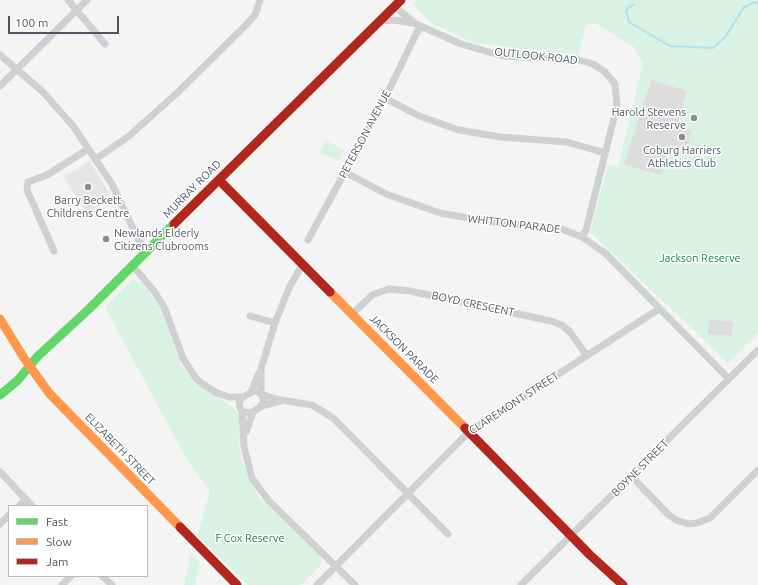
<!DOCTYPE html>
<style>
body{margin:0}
#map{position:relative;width:758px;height:585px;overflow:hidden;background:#f4f4f4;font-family:Ubuntu,sans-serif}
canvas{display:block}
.legend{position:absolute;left:8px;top:505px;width:140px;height:72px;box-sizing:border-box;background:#fff;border:1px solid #b7bbc0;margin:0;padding:5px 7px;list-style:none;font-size:12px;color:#4a5661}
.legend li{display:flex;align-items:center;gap:8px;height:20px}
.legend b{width:20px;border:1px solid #b7bbc0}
.scale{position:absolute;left:8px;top:16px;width:111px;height:18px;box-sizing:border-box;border:2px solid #4a5661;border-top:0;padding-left:5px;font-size:12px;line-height:14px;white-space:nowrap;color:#4a5661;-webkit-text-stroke:3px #fff;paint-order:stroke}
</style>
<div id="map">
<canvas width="758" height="585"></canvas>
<ul class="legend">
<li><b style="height:5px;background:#63d668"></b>Fast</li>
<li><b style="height:5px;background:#ff974d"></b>Slow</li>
<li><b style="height:5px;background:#b3261e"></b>Jam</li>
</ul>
<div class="scale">100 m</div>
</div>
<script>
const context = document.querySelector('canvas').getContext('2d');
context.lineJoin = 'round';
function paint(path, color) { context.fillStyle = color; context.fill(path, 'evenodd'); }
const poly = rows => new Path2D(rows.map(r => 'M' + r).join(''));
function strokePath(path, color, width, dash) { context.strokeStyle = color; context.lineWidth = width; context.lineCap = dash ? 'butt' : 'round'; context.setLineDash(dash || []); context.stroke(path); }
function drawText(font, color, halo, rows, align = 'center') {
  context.font = font + ' Ubuntu,sans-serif'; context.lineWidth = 3; context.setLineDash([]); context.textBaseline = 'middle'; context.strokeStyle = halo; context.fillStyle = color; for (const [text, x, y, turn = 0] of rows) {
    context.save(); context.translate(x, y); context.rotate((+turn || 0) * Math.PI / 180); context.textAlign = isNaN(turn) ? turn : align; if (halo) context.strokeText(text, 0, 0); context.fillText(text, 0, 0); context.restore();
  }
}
const education = poly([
 [90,161,112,198,87,213,63,177]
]);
const green = poly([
 [418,0,758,0,758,333,728,363,590,232,608,165,618,167,643,64,634,47,595,23,586,25,578,56,474,43,431,23,413,5],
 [325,140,344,150,339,161,320,153],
 [133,279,142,283,157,302,162,312,181,365,192,378,201,387,233,407,238,414,240,420,239,440,241,459,258,496,321,556,322,561,320,566,301,585,248,585,197,536,210,491,186,458,105,307],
 [191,553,200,563,195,585,184,585]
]);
const stream = poly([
 [634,4,626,10,629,22,670,46,713,48,726,36,744,7,755,2,758,3]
]);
const building = poly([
 [651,80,687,91,676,127,691,130,688,148,671,145,661,175,624,165],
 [709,320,733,321,732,336,708,334]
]);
const street = poly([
 [68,0,105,44],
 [395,7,416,24,461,44,503,56,579,60,593,64,605,72,615,84,617,106,586,230,582,237],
 [380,21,394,20,412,23],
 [0,55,43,92,73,126,112,184,138,239,146,251],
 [0,86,87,0],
 [385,98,419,116,459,130,500,137,567,142,605,153],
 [96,159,129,136,176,94,244,27,255,15,260,0],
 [345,172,386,194,440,213,497,223,559,228,582,237,605,253,729,379],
 [308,240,385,98,420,26],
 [54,251,27,190,28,182,47,175,88,149],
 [132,265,154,291,164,307,183,358,195,377,201,383,217,393,229,397,243,397],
 [352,314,372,295,389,289,410,291,551,321,562,325,570,332,587,356],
 [250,316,275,323],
 [254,391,261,393,264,401,261,406,253,412,244,413,240,408,239,402,243,397,254,391],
 [251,392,259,373],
 [261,393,261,369,275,323,289,288,302,265],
 [262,394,275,399,312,405,333,418,448,534],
 [261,406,281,401],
 [242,411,244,447,252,478,269,501,355,585],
 [246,432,253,412],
 [0,472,32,506],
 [631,476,668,514,676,520,689,524,697,523,710,518,758,470],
 [19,506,26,499],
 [0,524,9,515],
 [102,576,112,585],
 [62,585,71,576],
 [317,585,469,432,659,309],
 [521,585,758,350]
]);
const fast = poly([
 [0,395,18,380,37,357,89,309,174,224]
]);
const slow = poly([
 [330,292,465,428],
 [0,319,24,358,49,393,180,527]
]);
const jam = poly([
 [219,180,330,292],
 [174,224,401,0],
 [465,428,590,555,623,585],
 [180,527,237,585]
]);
const markers = [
 [694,118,4,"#868d94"],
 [682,137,4,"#868d94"],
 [88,187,4,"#868d94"],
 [106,239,4,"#868d94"]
];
const streetNames = [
 ["OUTLOOK ROAD",536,56,6],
 ["PETERSON AVENUE",365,134,-62],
 ["MURRAY ROAD",192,189,-45],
 ["WHITTON PARADE",514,224,7],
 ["BOYD CRESCENT",473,304,12],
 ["JACKSON PARADE",404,349,45],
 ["CLAREMONT STREET",514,403,-33],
 ["ELIZABETH STREET",120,449,46],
 ["BOYNE STREET",640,468,-45]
];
const poiNames = [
 ["Harold Stevens",686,112,"right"],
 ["Reserve",686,125,"right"],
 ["Coburg Harriers",682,150],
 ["Athletics Club",682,163],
 ["Barry Beckett",88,200],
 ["Childrens Centre",88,213],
 ["Newlands Elderly",114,233,"left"],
 ["Citizens Clubrooms",114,246,"left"]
];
const parkNames = [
 ["Jackson Reserve",700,258],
 ["F Cox Reserve",250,538]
];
paint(education, '#e6e5e6');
paint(green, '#d9f2e3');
strokePath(stream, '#aee2f0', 2);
paint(building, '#ddddde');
strokePath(street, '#ced0d2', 7);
strokePath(fast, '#63d668', 9);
strokePath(slow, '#ff974d', 9);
strokePath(jam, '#b3261e', 9);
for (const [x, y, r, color] of markers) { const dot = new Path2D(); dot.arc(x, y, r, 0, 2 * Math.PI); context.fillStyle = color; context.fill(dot); strokePath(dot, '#fff', 1.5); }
drawText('11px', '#4a5661', '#fff', streetNames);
drawText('11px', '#4a5661', '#fff', poiNames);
drawText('11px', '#17864f', '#fff', parkNames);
</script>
